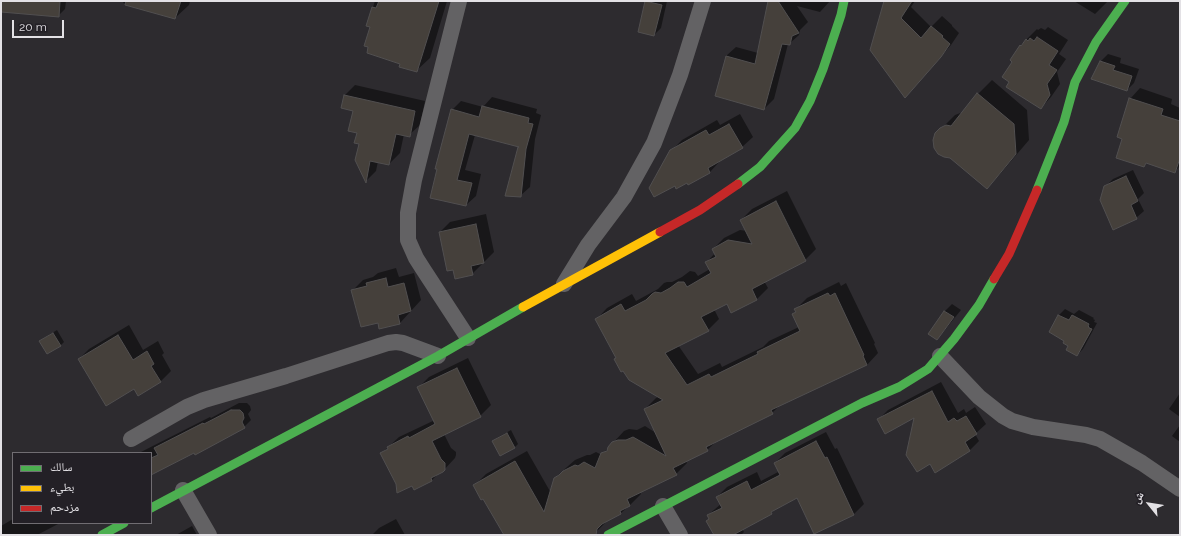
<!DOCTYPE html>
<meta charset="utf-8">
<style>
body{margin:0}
#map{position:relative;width:1181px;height:536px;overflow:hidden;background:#2d2b2f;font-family:Raleway,"Noto Naskh Arabic",sans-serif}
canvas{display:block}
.frame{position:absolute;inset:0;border:2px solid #e3e1e5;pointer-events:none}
.legend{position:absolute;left:12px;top:452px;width:140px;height:72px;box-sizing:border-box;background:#232026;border:1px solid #706d72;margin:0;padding:5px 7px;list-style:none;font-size:12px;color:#e3e1e5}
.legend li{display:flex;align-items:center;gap:8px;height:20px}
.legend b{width:20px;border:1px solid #706d72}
.north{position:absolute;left:1129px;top:484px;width:40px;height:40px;-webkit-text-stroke:3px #232026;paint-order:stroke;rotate:300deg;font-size:11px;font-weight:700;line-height:16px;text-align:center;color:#e3e1e5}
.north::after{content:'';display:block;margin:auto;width:14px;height:18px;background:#e3e1e5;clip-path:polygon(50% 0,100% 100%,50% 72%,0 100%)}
.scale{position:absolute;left:12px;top:20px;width:52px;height:18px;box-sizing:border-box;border:2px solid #e3e1e5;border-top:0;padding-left:5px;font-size:12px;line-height:14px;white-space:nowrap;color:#e3e1e5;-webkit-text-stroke:3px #232026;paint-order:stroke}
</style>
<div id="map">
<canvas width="1181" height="536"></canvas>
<div class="frame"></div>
<ul class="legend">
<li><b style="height:5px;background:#4caf50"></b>سالك</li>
<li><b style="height:5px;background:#ffc107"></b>بطيء</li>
<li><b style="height:5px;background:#c62828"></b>مزدحم</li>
</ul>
<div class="north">ش</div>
<div class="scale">20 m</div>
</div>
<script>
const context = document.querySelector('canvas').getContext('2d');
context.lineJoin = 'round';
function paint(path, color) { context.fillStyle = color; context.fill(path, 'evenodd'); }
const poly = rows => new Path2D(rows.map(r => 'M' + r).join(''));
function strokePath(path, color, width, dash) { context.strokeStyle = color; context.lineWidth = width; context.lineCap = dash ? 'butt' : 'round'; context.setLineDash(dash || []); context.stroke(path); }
const shadow = poly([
 [34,1,66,1,65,9,58,16],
 [124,1,190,1,189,5,175,18,123,3],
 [375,1,447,1,430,58,416,71,402,63,372,26,367,25],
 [646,1,667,1,661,28,654,35,639,31],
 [769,1,830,1,820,12,797,6,808,22,800,30,799,35,789,44,788,44,774,99,764,109,726,56,736,47,758,53],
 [885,1,915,1,911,7,931,27,942,16,952,25,952,26,959,33,951,45,915,86],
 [1074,1,1108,1,1095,14],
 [1048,27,1068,40,1059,54,1066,59,1057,72,1060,84,1051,97,1041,108,1011,82,1013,61,1020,46,1037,29,1038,30,1041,28,1045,30],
 [1108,54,1121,58,1120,63,1139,69,1134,83,1127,90,1101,61],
 [992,80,1027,110,1029,140,1000,174,987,188,936,134,955,115,963,112,978,94],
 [355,85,425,101,420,125,409,135,404,134,400,153,389,164,378,161,376,171,366,181,354,110,345,95],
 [1140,88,1172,99,1171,104,1180,108,1180,166,1175,171,1148,162,1144,166,1123,138,1130,99],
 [492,97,537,109,536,113,541,115,535,139,530,187,520,196,520,147,475,135,465,170,481,174,476,196,466,205,431,197,452,110,461,101,483,107],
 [740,114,753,137,742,147,720,160,720,161,710,172,688,184,671,151,682,140,717,120,720,125],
 [1133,170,1144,193,1138,199,1144,211,1136,218,1114,228,1105,187,1113,179],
 [787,191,816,249,805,260,764,281,768,288,757,299,732,312,727,303,714,309,719,319,708,330,678,345,698,374,720,363,722,367,763,347,769,341,799,327,793,314,796,311,796,309,807,298,839,282,841,286,846,283,875,343,874,344,878,353,867,365,781,404,772,413,719,439,707,450,686,461,687,463,676,474,640,492,641,494,630,505,621,513,607,520,606,522,593,535,505,535,483,497,474,486,486,474,527,451,551,493,555,478,567,467,575,460,587,455,590,455,596,452,602,455,624,431,629,429,637,430,645,426,656,433,645,409,656,398,660,396,617,358,596,320,607,308,632,294,636,301,658,289,664,283,667,282,672,282,682,277,690,271,695,272,698,276,710,269,707,262,715,253,713,249,724,238,740,230,747,231,741,220,752,209],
 [486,214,494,252,484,262,482,262,482,264,472,274,454,268,440,232,450,222],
 [396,268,399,277,414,273,421,300,400,323,380,328,378,322,352,291,363,280,373,277,378,273],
 [952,304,961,310,944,331,937,338,930,334,945,311],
 [1065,309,1074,314,1079,310,1094,318,1093,319,1095,320,1094,322,1097,323,1083,349,1077,355,1065,340,1050,332,1059,315],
 [129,325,143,350,158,341,164,353,162,355,171,371,160,382,79,359,89,349],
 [57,330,64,342,61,345,47,353,40,341,44,338],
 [468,358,491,405,480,416,444,434,451,448,456,452,456,455,455,458,442,472,439,473,432,480,414,489,412,485,397,484,381,454,399,437,435,420,419,387,429,377],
 [941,382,958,413,964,409,966,413,975,407,986,424,975,434,979,441,970,450,916,417,878,420,888,410],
 [1180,393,1180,417,1169,409],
 [239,403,247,403,250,406,251,410,248,414,251,420,244,427,151,474,151,453,139,453,210,417,211,418],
 [1180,425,1180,442,1172,436],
 [511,430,518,444,515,447,501,455,494,441,497,438],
 [826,432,835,449,837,448,864,504,854,514,797,496,778,506,771,513,742,529,744,532,741,535,715,535,708,515,721,504,717,497,727,487,757,472,761,481,780,471,775,463,785,453],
 [13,519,13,523,60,523,37,535,1,535,1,526],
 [396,519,405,535,372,535,379,528],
 [192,526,197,535,176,535]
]);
const building = poly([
 [1,1,60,1,59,17,1,12,1,1],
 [126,1,181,1,175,19,125,5,126,1],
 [379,1,439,1,417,72,399,67,400,64,367,53,368,47,364,46,370,27,366,26,372,7,376,8,379,1],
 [645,1,662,5,654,36,638,32,645,1],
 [768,1,778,1,799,33,792,36,790,45,782,44,764,110,715,96,726,56,755,64,768,1],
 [884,1,912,1,901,18,921,38,931,26,943,36,942,37,950,44,941,57,905,98,870,50,884,1],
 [1037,37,1058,51,1049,65,1057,70,1047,84,1050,95,1041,109,1006,87,1009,82,1002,77,1012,62,1010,60,1020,45,1021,46,1026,39,1028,41,1030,38,1034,41,1037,37],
 [1100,61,1115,66,1113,70,1132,76,1127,91,1091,79,1100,61],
 [977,93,1014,124,1016,154,987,189,950,158,944,157,938,154,934,148,933,140,935,133,940,128,946,125,951,126,977,93],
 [344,95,415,111,410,137,396,134,389,165,370,161,366,183,355,160,359,144,354,143,357,133,348,131,353,111,341,108,344,95],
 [1129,98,1163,109,1161,115,1180,121,1180,158,1175,173,1146,163,1144,167,1116,158,1122,139,1117,137,1129,98],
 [482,106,529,118,528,123,533,124,526,149,521,197,505,196,518,147,519,147,469,134,457,180,472,183,466,206,430,198,437,169,435,169,451,109,479,117,482,106],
 [729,124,743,148,708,168,710,173,688,185,687,183,676,189,675,186,654,197,649,188,670,150,706,130,709,135,729,124],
 [1126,176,1138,201,1131,205,1137,219,1113,230,1100,200,1104,186,1126,176],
 [776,201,806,261,752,289,757,300,731,313,727,304,701,317,709,331,665,353,687,385,709,374,711,377,758,354,757,352,800,331,792,314,796,312,794,309,828,293,830,296,835,293,864,355,863,356,867,365,771,410,773,414,706,447,708,451,673,468,677,475,627,499,630,506,620,511,621,514,602,524,597,529,596,535,504,535,483,499,481,500,473,485,515,461,544,512,554,478,559,475,563,471,575,465,578,466,584,462,595,468,601,453,607,451,608,447,612,442,618,440,626,440,633,437,666,456,644,409,663,400,629,380,623,371,621,372,614,359,616,358,595,319,621,304,625,311,646,300,652,294,655,292,661,293,670,288,678,282,684,282,687,287,711,273,705,262,716,257,712,249,728,240,752,244,740,220,776,201],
 [476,224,484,263,471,266,473,275,455,279,453,270,447,271,439,232,476,224],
 [386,278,388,287,404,283,411,311,398,315,400,324,379,329,378,323,361,327,351,290,367,286,366,283,386,278],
 [944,311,954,317,937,340,928,334,944,311],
 [1058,315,1069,320,1072,315,1089,324,1088,326,1089,327,1089,328,1092,329,1077,356,1066,350,1068,346,1063,343,1064,341,1049,332,1058,315],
 [53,333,61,346,47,354,39,341,53,333],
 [118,335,133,360,147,351,154,364,151,366,161,382,138,396,134,389,106,406,78,359,118,335],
 [457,368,481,417,432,441,441,459,445,463,445,470,443,472,431,478,432,481,414,490,412,486,397,493,396,484,380,453,388,449,387,447,408,436,409,438,435,424,417,387,457,368],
 [932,391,948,422,954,418,957,421,966,416,977,434,965,442,970,451,935,473,930,464,917,472,906,455,914,418,885,434,877,419,932,391],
 [231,410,240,410,243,413,244,418,242,422,245,428,195,455,194,453,151,475,151,458,158,455,154,448,203,423,204,424,231,410],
 [507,433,515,448,500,456,492,441,507,433],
 [816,441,825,458,827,457,854,515,814,534,797,498,771,512,772,514,733,535,714,535,706,521,709,519,707,515,722,508,716,497,747,481,751,490,780,475,774,463,816,441]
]);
const street = poly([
 [459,1,414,180,408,213,408,240,416,258,423,269,468,338],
 [564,284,588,245,624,197,654,143,680,75,703,1],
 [940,356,979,397,1003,416,1012,421,1033,427,1086,435,1100,439,1142,463,1180,489],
 [131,439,187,407,204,400,286,376,388,343,396,342,403,343,438,356],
 [183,490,209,535],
 [663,506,680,535]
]);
const fast = poly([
 [738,184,760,167,795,128,810,101,823,69,841,15,844,1],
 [1037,190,1064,122,1075,82,1096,42,1125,1],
 [151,508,438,356,523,307],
 [102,535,124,523],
 [608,535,862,403,899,387,928,369,954,339,979,305,994,279]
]);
const slow = poly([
 [523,307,660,232]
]);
const jam = poly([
 [660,232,700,210,738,184],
 [994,279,1009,254,1037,190]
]);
paint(shadow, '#0007');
paint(building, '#45403b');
strokePath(building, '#514f50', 1);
strokePath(street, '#636264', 16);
strokePath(fast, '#4caf50', 9);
strokePath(slow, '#ffc107', 9);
strokePath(jam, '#c62828', 9);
</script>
